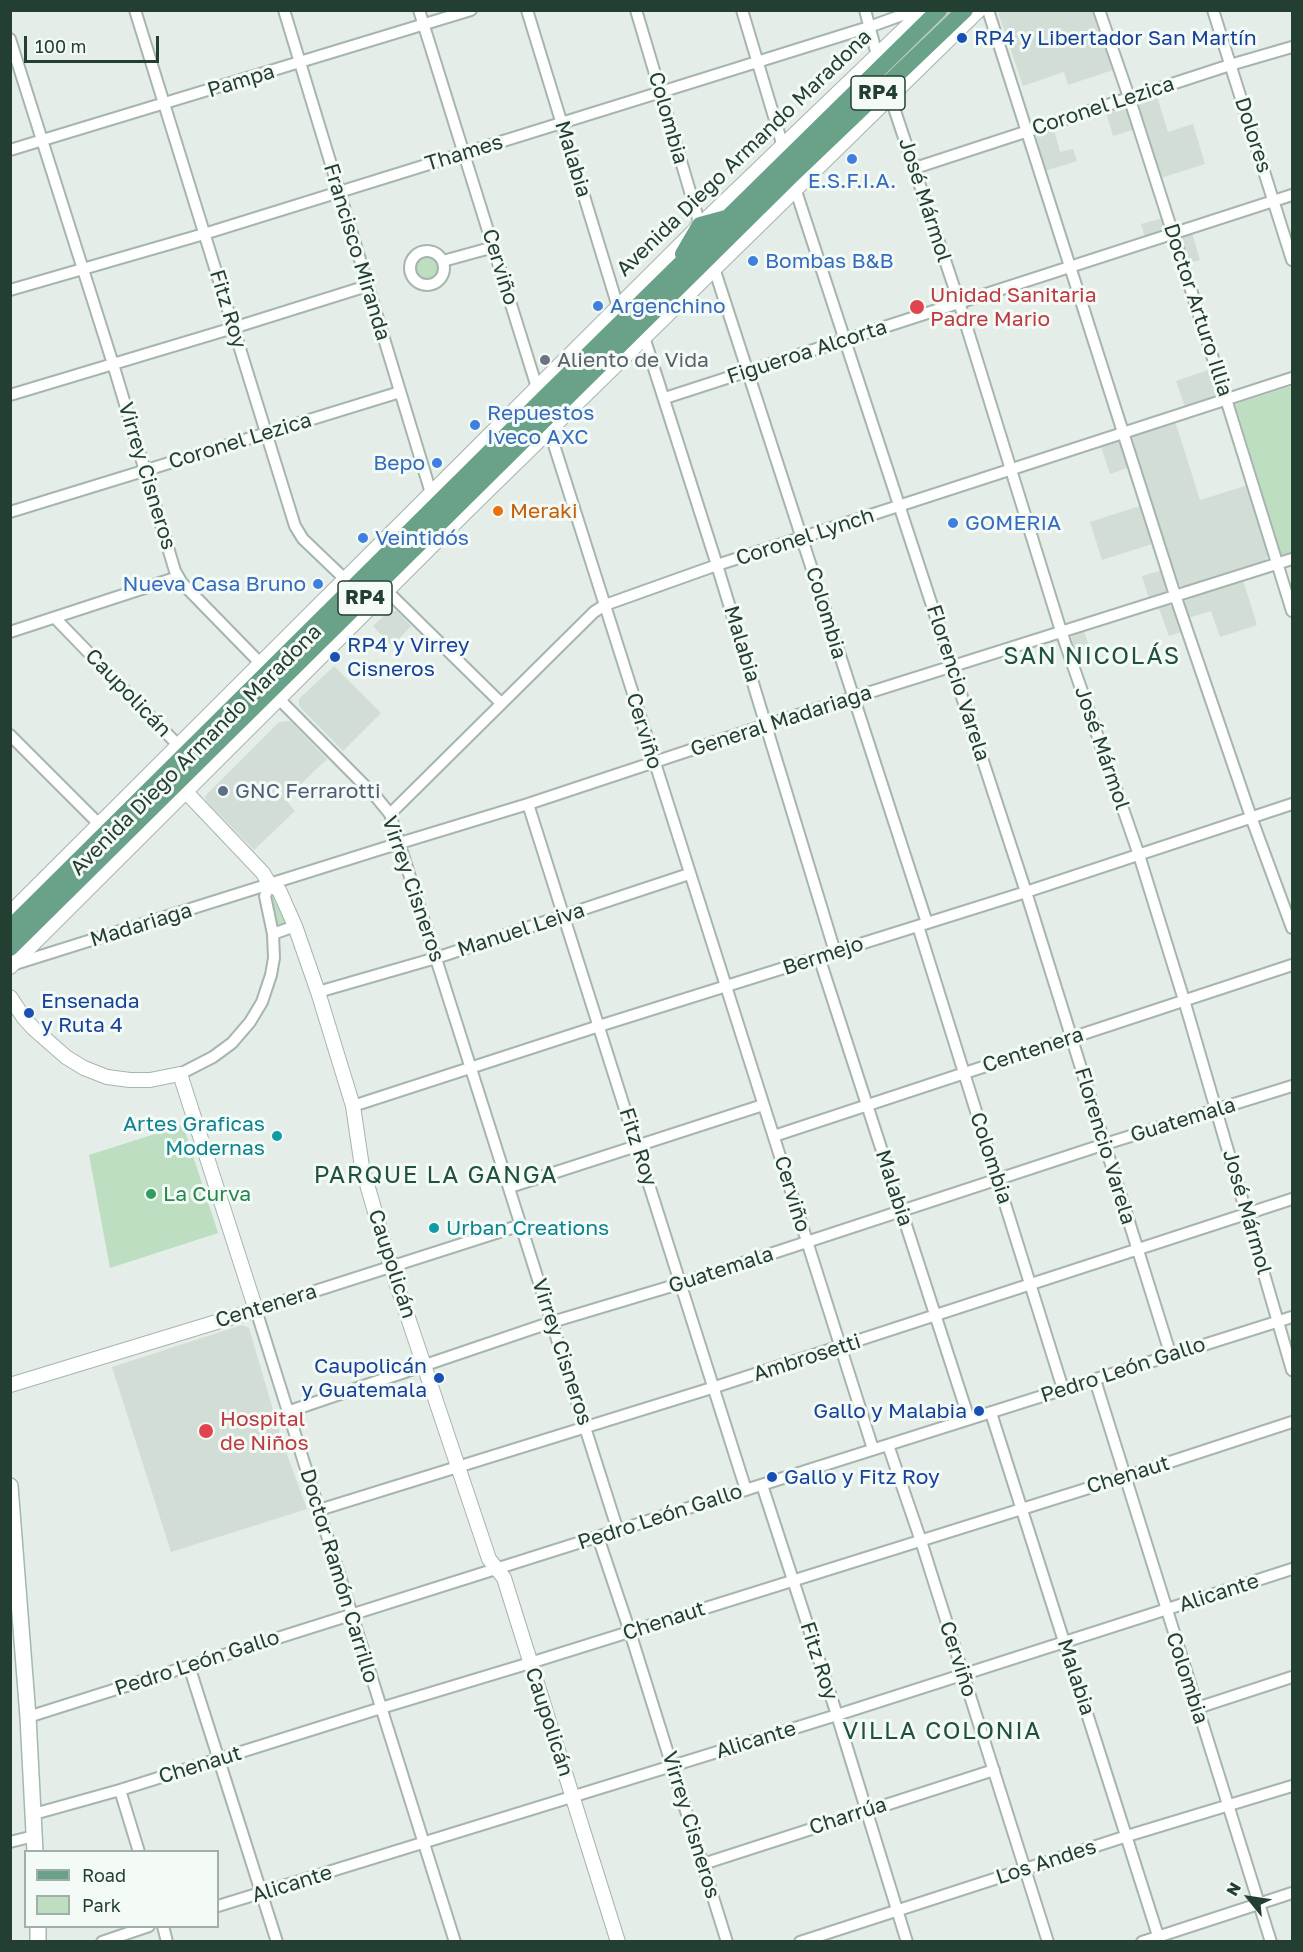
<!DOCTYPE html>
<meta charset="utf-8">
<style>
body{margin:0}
#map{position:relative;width:1303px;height:1952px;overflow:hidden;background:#e4ede7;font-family:"Golos Text",sans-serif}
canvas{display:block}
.frame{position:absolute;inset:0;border:12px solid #233f32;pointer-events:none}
.legend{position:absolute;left:24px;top:1850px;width:195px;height:78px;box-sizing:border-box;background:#f4faf6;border:2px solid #a0afa8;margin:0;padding:8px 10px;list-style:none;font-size:18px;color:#233f32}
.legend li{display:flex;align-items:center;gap:12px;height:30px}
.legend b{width:30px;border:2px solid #a0afa8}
.north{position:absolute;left:1219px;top:1868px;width:60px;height:60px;-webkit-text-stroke:4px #f4faf6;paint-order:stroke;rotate:300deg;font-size:16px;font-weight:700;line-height:24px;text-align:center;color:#233f32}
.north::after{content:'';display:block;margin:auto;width:21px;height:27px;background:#233f32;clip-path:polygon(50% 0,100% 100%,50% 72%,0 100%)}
.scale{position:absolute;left:24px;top:36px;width:135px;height:27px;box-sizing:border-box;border:3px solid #233f32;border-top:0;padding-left:8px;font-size:18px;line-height:21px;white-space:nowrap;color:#233f32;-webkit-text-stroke:4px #f4faf6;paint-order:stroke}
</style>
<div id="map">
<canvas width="1303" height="1952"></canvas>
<div class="frame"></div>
<ul class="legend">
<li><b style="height:8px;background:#69a289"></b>Road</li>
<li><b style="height:16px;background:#bddec0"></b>Park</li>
</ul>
<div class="north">N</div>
<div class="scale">100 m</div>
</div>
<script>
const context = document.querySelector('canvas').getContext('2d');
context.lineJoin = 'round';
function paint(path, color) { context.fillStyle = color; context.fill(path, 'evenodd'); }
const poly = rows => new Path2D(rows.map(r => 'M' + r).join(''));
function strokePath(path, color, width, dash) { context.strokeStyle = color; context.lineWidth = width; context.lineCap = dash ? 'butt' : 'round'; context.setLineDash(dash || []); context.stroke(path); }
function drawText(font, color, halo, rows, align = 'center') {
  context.font = font + ' "Golos Text",sans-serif'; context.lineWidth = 6; context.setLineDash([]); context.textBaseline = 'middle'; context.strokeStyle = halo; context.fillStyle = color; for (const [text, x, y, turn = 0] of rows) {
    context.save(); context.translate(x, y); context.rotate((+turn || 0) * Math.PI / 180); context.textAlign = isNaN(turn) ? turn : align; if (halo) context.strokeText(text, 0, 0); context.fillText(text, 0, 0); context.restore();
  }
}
const built = poly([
 [1000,10,1093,11,1116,69,1068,85,1064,72,1023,86,999,15],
 [1156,93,1168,132,1193,124,1205,164,1161,178,1137,105,1140,99],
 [1121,104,1129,109,1135,129,1113,136,1105,109],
 [1053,126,1060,152,1073,149,1077,161,1045,171,1036,135,1038,132],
 [1163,218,1164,225,1162,232,1145,237,1141,224],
 [1192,233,1200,260,1187,264,1180,242,1182,237],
 [1211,369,1217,388,1216,395,1213,398,1185,407,1176,381],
 [1175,421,1200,500,1248,485,1269,553,1264,563,1186,589,1176,582,1132,438,1138,432],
 [1115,439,1123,445,1130,467,1110,474,1100,444],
 [1143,505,1155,543,1102,560,1090,522],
 [1163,570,1167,585,1165,593,1149,599,1142,576],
 [1243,580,1257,625,1220,637,1211,611,1188,618,1184,605,1186,599],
 [1167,604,1176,608,1184,631,1169,636,1158,606],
 [389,611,397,611,411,626,392,646,373,626],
 [1084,631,1091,652,1077,656,1071,638,1075,633],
 [334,666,381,713,343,751,299,706,299,699],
 [290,721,327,759,285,799,295,811,254,850,206,801,205,796,279,722],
 [242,1325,249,1328,283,1444,307,1509,171,1552,112,1367]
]);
const green = poly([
 '415 268a12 12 0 1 1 24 0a12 12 0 1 1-24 0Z',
 [1292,386,1292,554,1282,557,1235,404],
 [274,894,287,924,276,928,269,904,270,895],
 [183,1125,218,1233,110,1268,89,1155]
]);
const minor = poly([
 [135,10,295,526,303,539,349,583],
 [284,10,431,493],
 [419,10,539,394],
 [527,10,618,307],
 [636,10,700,225],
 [742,10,784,150],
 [865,10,877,55],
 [988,10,1175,595,1251,817,1292,928],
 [1099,10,1129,97,1226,399,1292,611],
 [1213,10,1292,260],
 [10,39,113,364,175,571,182,583,261,664,263,670],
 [890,96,959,302,1061,631,1139,855,1184,1000,1292,1370],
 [10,150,471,10],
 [915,168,1230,65,1292,47],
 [794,185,1026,892,1171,1356],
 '410 268a17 17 0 1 1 34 0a17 17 0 1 1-34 0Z',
 [443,261,494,247],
 [714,268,927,923],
 [10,290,204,234,661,92,869,27,916,10],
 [644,337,717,565,835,952],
 [10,395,233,328,367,286],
 [665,398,1292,195],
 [548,426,873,1449],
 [10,512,400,392],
 [387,591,501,703],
 [55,618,178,745,180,751],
 [10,632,178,577],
 [275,695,377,798,390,814,618,1531],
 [10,735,98,823],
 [528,804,746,1490],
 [390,814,594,612,605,605,717,565,1292,378],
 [918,926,1063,1389],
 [273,934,295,926],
 [819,957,969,1419],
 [12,965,400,843,528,804,766,725,1292,559],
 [318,992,436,958,689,874],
 [180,1074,213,1057,232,1043,250,1022,262,1002,271,975,274,958,273,934,265,896,270,885],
 [353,1106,599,1026,1026,892,1292,804],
 [774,1136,1292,965],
 [510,1187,763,1105],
 [1095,1380,1271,1942],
 [287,1412,552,1322,682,1283,1105,1144,1292,1086],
 [991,1413,1160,1942],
 [888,1445,921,1541,1048,1942],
 [762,1485,837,1715,907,1942],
 [319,1510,715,1387,1292,1199],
 [598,1537,630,1632,727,1942],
 [189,1666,277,1942],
 [1197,1708,1292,1677],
 [28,1717,1292,1317],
 [120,1790,139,1852],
 [34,1814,120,1790,381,1708,530,1663,1124,1477,1292,1422],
 [10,1842,34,1836],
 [703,1864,994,1770],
 [218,1906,837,1715,1292,1569],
 [163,1926,167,1942],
 [102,1942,149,1926],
 [455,1942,256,1310,521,1225],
 [800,1942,1127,1836,1292,1786],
 [1142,1942,1292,1893]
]);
const tertiary = poly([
 [185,784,187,793,263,873,270,885,279,890,295,926,318,992,353,1106,362,1167,391,1267,489,1559,504,1578,618,1942],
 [10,913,700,225,924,10],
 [10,967,468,510,979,10],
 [10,997,24,1018,33,1028,66,1057,84,1068,107,1077,130,1080,150,1080,180,1074,256,1310,10,1385]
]);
const secondary = poly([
 [10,1486,28,1717,35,1852],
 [38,1926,38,1942]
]);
const primary = poly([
 [683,254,700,225,726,218],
 [10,928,541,401,939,10],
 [10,948,791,176,965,10]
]);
const markers = [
 [962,38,6,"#1a4fb4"],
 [852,159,6,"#3f7fe0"],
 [753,261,6,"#3f7fe0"],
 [598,306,6,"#3f7fe0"],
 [917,307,8,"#e0444e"],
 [545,360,6,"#6b7280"],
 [475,425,6,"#3f7fe0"],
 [437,463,6,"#3f7fe0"],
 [498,511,6,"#e8710a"],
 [953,523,6,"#3f7fe0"],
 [363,538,6,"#3f7fe0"],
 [318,584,6,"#3f7fe0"],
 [335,657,6,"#1a4fb4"],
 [223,791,6,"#5c6f8a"],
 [29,1013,6,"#1a4fb4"],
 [277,1136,6,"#0f9aa8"],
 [151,1194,6,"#2e9e5b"],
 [434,1228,6,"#0f9aa8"],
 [439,1378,6,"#1a4fb4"],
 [979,1411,6,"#1a4fb4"],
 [206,1431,8,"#e0444e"],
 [772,1477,6,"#1a4fb4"]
];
const shields = [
 [878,93,54],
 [365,598,54]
];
const shieldNames = [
 ["RP4",878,93],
 ["RP4",365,598]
];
const transitNames = [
 ["RP4 y Libertador San Martín",974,38],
 ["RP4 y Virrey",347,645],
 ["Cisneros",347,669],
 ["Ensenada",41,1001],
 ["y Ruta 4",41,1025],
 ["Caupolicán",427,1366,"right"],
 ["y Guatemala",427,1390,"right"],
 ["Gallo y Malabia",967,1411,"right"],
 ["Gallo y Fitz Roy",784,1477]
];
const streetNames = [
 ["Pampa",241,81,-17],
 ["Coronel Lezica",1103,106,-18],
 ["Colombia",668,118,74],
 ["Dolores",1253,135,72],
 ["Thames",464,153,-17],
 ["Avenida Diego Armando Maradona",744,153,-44],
 ["Malabia",573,159,73],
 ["José Mármol",925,200,72],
 ["Francisco Miranda",357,252,73],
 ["Cerviño",500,267,73],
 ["Fitz Roy",228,309,73],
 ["Doctor Arturo Illia",1198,310,72],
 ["Figueroa Alcorta",807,352,-18],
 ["Coronel Lezica",240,441,-17],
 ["Virrey Cisneros",147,476,73],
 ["Coronel Lynch",805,537,-18],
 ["Colombia",826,613,73],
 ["Malabia",742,644,73],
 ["Florencio Varela",958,683,72],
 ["Caupolicán",128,693,46],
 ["General Madariaga",781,721,-18],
 ["Cerviño",644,731,73],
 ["José Mármol",1102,748,71],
 ["Avenida Diego Armando Maradona",196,750,-45],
 ["Virrey Cisneros",413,889,71],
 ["Madariaga",141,925,-17],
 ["Manuel Leiva",521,930,-18],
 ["Bermejo",823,956,-18],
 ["Centenera",1033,1050,-18],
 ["Guatemala",1183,1120,-17],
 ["Florencio Varela",1105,1146,73],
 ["Fitz Roy",638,1147,72],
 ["Colombia",991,1158,72],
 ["Malabia",894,1188,72],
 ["Cerviño",792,1194,73],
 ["José Mármol",1247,1212,74],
 ["Caupolicán",392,1264,72],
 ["Guatemala",721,1270,-18],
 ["Centenera",266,1306,-17],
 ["Virrey Cisneros",562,1352,72],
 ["Ambrosetti",807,1358,-18],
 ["Pedro León Gallo",1123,1370,-18],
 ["Chenaut",1128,1475,-17],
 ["Pedro León Gallo",660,1517,-18],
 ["Doctor Ramón Carrillo",339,1576,73],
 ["Alicante",1219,1593,-18],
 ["Chenaut",664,1621,-18],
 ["Cerviño",958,1659,72],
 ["Fitz Roy",819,1661,72],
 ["Pedro León Gallo",197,1663,-18],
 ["Malabia",1076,1677,72],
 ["Colombia",1187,1678,72],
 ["Caupolicán",549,1722,72],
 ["Alicante",756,1740,-17],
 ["Chenaut",200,1765,-17],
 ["Charrúa",848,1816,-18],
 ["Virrey Cisneros",691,1825,73],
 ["Los Andes",1046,1862,-18],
 ["Alicante",292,1884,-17]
];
const shopNames = [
 ["E.S.F.I.A.",852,181,"center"],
 ["Bombas B&B",765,261],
 ["Argenchino",610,306],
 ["Repuestos",487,413],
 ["Iveco AXC",487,437],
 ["Bepo",425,463,"right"],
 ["GOMERIA",965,523],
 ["Veintidós",375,538],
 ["Nueva Casa Bruno",306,584,"right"]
];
const healthNames = [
 ["Unidad Sanitaria",930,295],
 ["Padre Mario",930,319],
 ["Hospital",220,1419],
 ["de Niños",220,1443]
];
const worshipNames = [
 ["Aliento de Vida",557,360]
];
const foodNames = [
 ["Meraki",510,511]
];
const serviceNames = [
 ["GNC Ferrarotti",235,791]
];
const cultureNames = [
 ["Artes Graficas",265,1124],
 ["Modernas",265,1148],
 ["Urban Creations",446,1228,"left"]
];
const leisureNames = [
 ["La Curva",163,1194]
];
const quarterNames = [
 ["SAN NICOLÁS",1092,656],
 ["PARQUE LA GANGA",436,1175],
 ["VILLA COLONIA",942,1731]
];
paint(built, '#d2ddd6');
paint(green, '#bddec0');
strokePath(minor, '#a6b5ad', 14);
strokePath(tertiary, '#a6b5ad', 16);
strokePath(secondary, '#a2b9ad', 18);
strokePath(primary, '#c1c9c6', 20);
strokePath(minor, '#fff', 10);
strokePath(tertiary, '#fff', 14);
strokePath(secondary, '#fff', 15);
strokePath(primary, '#69a289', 16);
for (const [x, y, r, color] of markers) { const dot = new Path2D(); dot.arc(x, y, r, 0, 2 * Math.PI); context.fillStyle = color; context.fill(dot); strokePath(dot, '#f4faf6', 2); }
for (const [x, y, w] of shields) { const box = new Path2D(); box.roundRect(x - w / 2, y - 17, w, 34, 4.5); context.fillStyle = '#f4faf6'; context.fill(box); strokePath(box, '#233f32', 1.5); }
drawText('bold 20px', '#233f32', null, shieldNames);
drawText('21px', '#164399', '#f4faf6', transitNames, 'left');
drawText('21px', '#233f32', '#f4faf6', streetNames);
drawText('21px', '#366cbe', '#f4faf6', shopNames, 'left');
drawText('21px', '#be3a42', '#f4faf6', healthNames, 'left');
drawText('21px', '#5b616d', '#f4faf6', worshipNames, 'left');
drawText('21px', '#c56008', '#f4faf6', foodNames, 'left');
drawText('21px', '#4e5e75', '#f4faf6', serviceNames, 'left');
drawText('21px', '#0d838f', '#f4faf6', cultureNames, 'right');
drawText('21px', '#27864d', '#f4faf6', leisureNames, 'left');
context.letterSpacing = '1.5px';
drawText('24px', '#1f513c', '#f4faf6', quarterNames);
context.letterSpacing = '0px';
</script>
